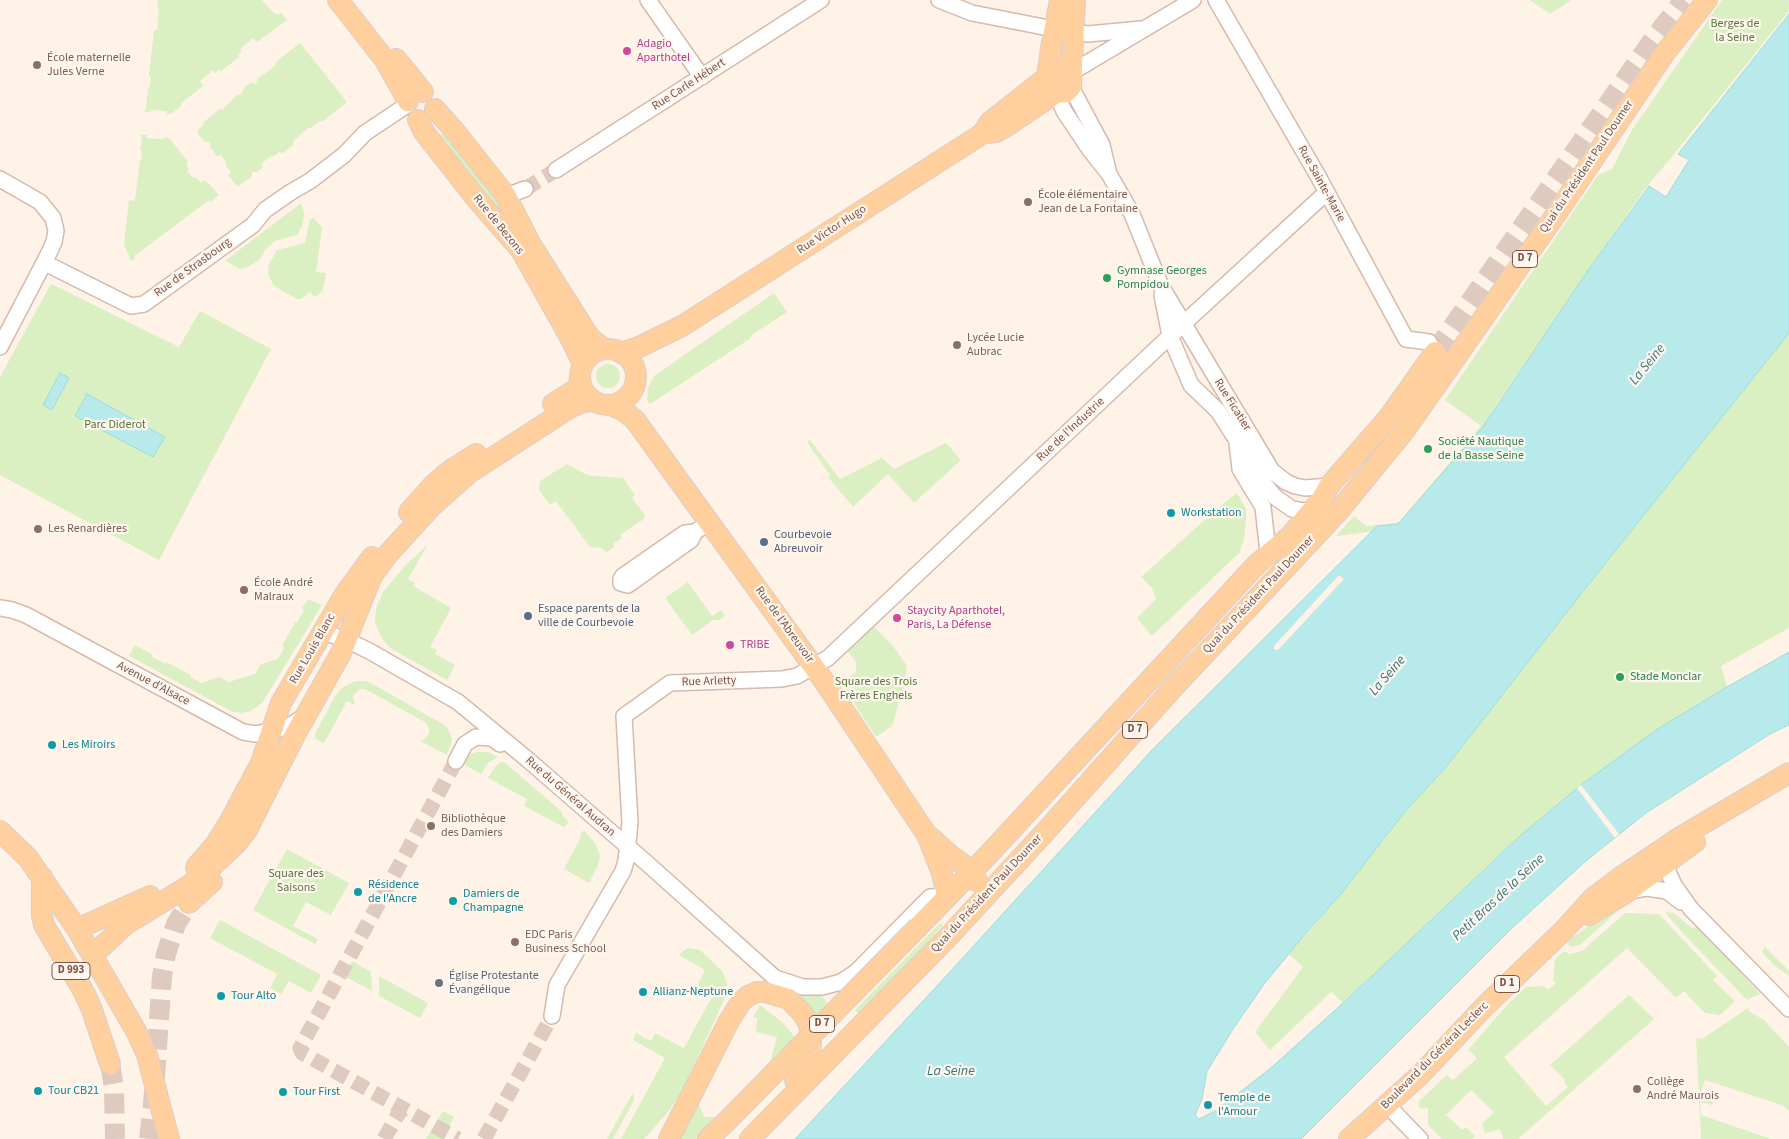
<!DOCTYPE html>
<meta charset="utf-8">
<style>
body{margin:0}
canvas{display:block;background:#fff2e6}
</style>
<canvas width="1789" height="1139"></canvas>
<script>
const context = document.querySelector('canvas').getContext('2d');
context.lineJoin = 'round';
function paint(path, color) { context.fillStyle = color; context.fill(path, 'evenodd'); }
const poly = rows => new Path2D(rows.map(r => 'M' + r).join(''));
function strokePath(path, color, width, dash) { context.strokeStyle = color; context.lineWidth = width; context.lineCap = dash ? 'butt' : 'round'; context.setLineDash(dash || []); context.stroke(path); }
function drawText(font, color, halo, rows, align = 'center') {
  context.font = font + ' "Source Sans 3",sans-serif'; context.lineWidth = 4.5; context.setLineDash([]); context.textBaseline = 'middle'; context.strokeStyle = halo; context.fillStyle = color; for (const [text, x, y, turn = 0] of rows) {
    context.save(); context.translate(x, y); context.rotate((+turn || 0) * Math.PI / 180); context.textAlign = isNaN(turn) ? turn : align; if (halo) context.strokeText(text, 0, 0); context.fillText(text, 0, 0); context.restore();
  }
}
const green = poly([
 [158,0,262,0,273,12,277,15,281,13,287,20,257,42,253,38,240,49,242,51,238,55,239,57,221,71,219,69,215,73,213,70,200,81,203,86,180,104,181,106,171,114,167,114,167,111,151,110,150,112,145,112,144,111,146,109,148,88,150,86,151,77,149,76,154,30,157,30,159,9,157,8],
 [1530,0,1571,0,1550,14],
 [1722,0,1789,0,1789,11,1675,153,1644,190,1492,411,1497,416,1401,528,1336,536,1354,516,1366,526,1398,523,1481,426,1445,400,1598,175,1612,169,1632,130],
 [300,43,347,102,322,122,320,121,311,128,309,127,293,141,293,145,290,147,283,153,279,152,272,157,271,156,261,164,263,167,257,172,252,172,252,176,239,186,236,185,228,175,231,172,226,166,226,162,221,155,217,156,210,147,211,145,209,142,205,142,197,133,198,130,204,125,203,123,206,120,220,109,222,110,238,94,241,95,243,89,251,82,255,84,257,82,257,79,275,66,275,64,277,61],
 [447,130,503,200,517,230,435,139],
 [141,135,147,135,147,138,164,139,164,137,170,139,188,162,186,164,189,169,187,171,193,178,196,177,201,183,205,180,219,195,211,202,209,200,137,254,134,256,136,258,131,261,124,245,129,200,135,201,140,160,141,160,142,151,140,150,142,138,140,136],
 [301,203,304,214,303,223,297,235,275,241,265,250,259,260,246,268,240,269,225,261],
 [314,218,322,228,316,272,326,273,323,291,315,297,310,292,301,299,297,299,274,286,268,274,269,264,277,250,305,243,310,219],
 [51,284,179,347,200,311,271,349,159,560,0,475,0,377],
 [774,293,787,312,750,336,751,338,650,404,647,401,648,388,654,376],
 [1789,333,1789,628,1721,666,1727,687,1656,730,1577,788,1521,835,1343,1003,1331,992,1270,1050,1255,1032,1303,967,1289,954,1340,895,1403,814,1446,767,1588,585],
 '596 376a12 12 0 1 1 24 0a12 12 0 1 1-24 0Z',
 [810,440,840,479,882,458,894,469,946,443,961,460,914,503,888,474,853,507,828,477,830,475,807,442],
 [567,464,585,474,592,476,623,478,635,495,632,498,645,515,644,519,620,535,622,538,613,544,614,547,606,553,602,548,590,547,556,501,550,505,539,490,540,481],
 [1237,493,1246,509,1246,519,1244,539,1239,553,1152,636,1137,618,1156,599,1152,588,1141,577,1226,501],
 [428,544,408,579,415,583,413,586,451,608,430,647,437,650,435,654,455,665,447,680,390,648,382,639,375,623,376,608,383,592,404,567],
 [688,582,712,616,721,610,725,616,719,620,713,620,692,635,665,598],
 [308,599,322,605,262,703,251,711,241,713,231,711,129,656,135,645,153,655,152,657,165,664,166,662,191,675,190,677,201,683,219,677,229,682,255,674,261,664,278,659,284,648,282,646,295,622,297,622,304,610,302,608],
 [873,626,893,646,907,666,904,685,892,726,876,737,840,682,856,673,856,662,846,649],
 [355,681,365,681,371,683,446,726,450,733,452,740,447,755,420,741,425,739,429,733,429,728,425,722,365,689,360,689,354,694,353,699,355,705,347,701,324,743,316,739,315,734,335,696,343,687],
 [477,752,488,752,498,757,488,763,481,774,461,763,469,755],
 [501,762,504,762,561,811,563,816,569,822,564,827,524,806,527,799,488,778,494,768],
 [584,831,595,843,600,855,598,865,589,883,564,869,580,839,581,832],
 [287,849,349,883,331,915,306,902,293,926,318,939,315,944,253,910],
 [1628,898,1631,902,1628,905,1621,908,1580,945,1570,947,1568,943,1570,939],
 [1665,912,1674,913,1693,929,1698,925,1760,994,1747,1000,1681,931],
 [1625,913,1659,914,1717,976,1713,980,1735,1001,1720,1015,1705,1013,1684,991,1676,998,1627,948,1504,1057,1546,1106,1568,1087,1564,1082,1565,1080,1550,1065,1629,995,1654,1019,1518,1139,1503,1139,1500,1129,1485,1133,1482,1124,1494,1112,1471,1090,1446,1115,1462,1130,1466,1127,1475,1136,1472,1139,1442,1139,1428,1125,1428,1108,1422,1109,1419,1107,1419,1101,1447,1075,1453,1080,1477,1058,1468,1050,1507,1005,1526,987,1544,986,1548,990,1556,983,1553,980,1555,959,1564,951,1570,954,1582,951],
 [220,920,321,975,311,993,289,981,281,994,270,988,277,974,210,938],
 [940,923,943,925,860,1015,855,1010],
 [1765,947,1789,971,1789,976,1773,964,1762,952],
 [688,948,700,950,722,971,727,983,725,998,682,1091,668,1112,644,1139,621,1139,665,1058,633,1040,636,1033,651,1041,655,1033,684,1048,712,997,696,988,705,970,679,955,683,951],
 [352,961,371,972,372,991,344,976],
 [379,976,428,1003,420,1018,379,996],
 [796,992,820,993,830,1007,815,1022],
 [760,1005,782,1022,791,1032,796,1040,772,1063,770,1062,777,1037,756,1032,757,1018,753,1017],
 [1748,1008,1751,1013,1763,1019,1789,1047,1789,1111,1784,1106,1705,1080,1701,1092,1715,1097,1712,1105,1700,1102,1701,1115,1771,1139,1701,1139,1696,1038,1702,1039],
 [632,1094,634,1096,634,1100,613,1139,607,1139],
 [697,1103,699,1104,704,1117,716,1117,717,1118,696,1139,679,1139],
 [443,1111,454,1117,442,1139,426,1139]
]);
const water = poly([
 [1789,14,1789,333,1588,585,1446,767,1403,814,1340,895,1306,933,1265,983,1235,1026,1207,1071,1202,1099,1195,1115,1199,1119,1217,1110,1272,1067,1354,993,1521,835,1581,785,1656,730,1727,687,1789,652,1789,725,1770,734,1646,813,1587,860,1511,929,1301,1139,795,1139,948,974,1152,750,1377,526,1398,524,1482,428,1587,272,1649,186,1666,197,1689,160,1678,154,1789,14],
 [60,373,69,378,52,410,43,405,60,373],
 [87,394,165,437,153,457,75,416,87,394]
]);
const pier = poly([
 [1339,575,1344,579,1278,650,1274,649,1274,646],
 [1581,785,1619,834,1615,838,1577,788]
]);
const minorTunnel = poly([
 [525,189,556,170],
 [456,761,300,1048,302,1053,458,1139],
 [384,1139,400,1111,405,1109],
 [484,1139,552,1016]
]);
const majorTunnel = poly([
 [1435,352,1652,41,1684,0],
 [110,1064,114,1087,115,1139],
 [149,1139,153,1105,162,976,166,954,176,924,189,903]
]);
const minor = poly([
 [648,0,702,77],
 [939,0,972,13,1054,29],
 [1216,0,1318,176,1406,339,1429,342,1435,352],
 [1073,32,1088,34,1141,29],
 [1072,72,1193,0],
 [1071,87,1102,145,1108,170],
 [1056,93,1064,111,1090,150,1109,174,1132,214,1161,286,1272,471,1286,482,1295,486,1305,488,1329,486],
 [556,170,821,0],
 [0,179,40,202,53,218,56,231,54,242,46,259,0,347],
 [506,196,525,189],
 [46,259,49,265,131,306,144,304,253,225,265,210,291,192,310,181,344,155,365,133,407,105],
 [1162,295,1170,336,1191,385,1218,411,1266,486,1275,497,1292,509,1317,513],
 [1237,443,1240,469,1263,507,1268,553],
 [695,532,691,540,628,585,621,583,621,579,623,576,685,533,695,532,709,522],
 [0,608,12,610,26,615,243,732,256,734,282,728,291,725,306,715],
 [323,632,347,640,371,652,458,702,527,759,649,865,775,978,789,999],
 [456,761,465,744,476,737,492,738,500,744],
 [1665,865,1674,885,1691,909,1789,1009],
 [1631,891,1647,888,1667,891,1681,902],
 [775,978,803,987,822,987,841,982,856,972,930,897,947,896],
 [552,1016,557,985,623,871,626,861,630,823,624,716,670,683,782,679,797,676,828,658,1170,336,1327,192],
 [1387,1105,1420,1139]
]);
const major = poly([
 [338,0,385,60,408,101],
 [396,59,423,92],
 [1049,82,1047,77,1051,48,1060,0],
 [1056,93,1066,92,1071,87,1075,0],
 [435,109,453,129,506,196,531,245,590,338,604,349],
 [418,120,424,132,474,196,521,250,571,339,583,364],
 [987,133,996,132,1007,126,1056,93],
 '580 377a28 28 0 1 1 56 0a28 28 0 1 1-56 0Z',
 [621,353,639,347,682,326,982,134,990,122,999,115,1047,77,1054,68,1064,66,1072,72],
 [553,404,575,390,580,383],
 [611,405,624,411,635,420,824,681,927,835,942,873,947,896],
 [409,512,433,485,448,472,476,454],
 [0,831,28,858,77,929,136,1031,147,1055,169,1139],
 [930,837,950,855,972,871,977,881],
 [196,867,215,845,230,821,261,763,281,703,345,594,372,557],
 [42,877,42,916,44,925,85,994,92,1010,110,1064],
 [189,903,212,882],
 [1589,915,1627,892,1695,842],
 [918,927,989,854,1257,564,1291,535,1322,499,1329,486,1389,417,1435,352],
 [77,929,150,896],
 [93,955,126,924,187,887,204,874,236,844,247,830,296,733,341,653,372,576,388,554,432,506,469,473,571,407,583,402,592,401],
 [669,1139,729,1021,741,1002,748,996,757,992,765,992,789,999,803,1014,809,1024,811,1040,810,1055,806,1064,795,1080],
 [708,1139,727,1121],
 [750,1139,949,936,1046,831,1173,688,1337,513,1405,430,1559,210,1664,54,1707,0],
 [1349,1139,1421,1074,1484,1007,1564,930,1593,898,1618,879,1682,836,1789,773]
]);
const majorBridge = poly([
 [727,1121,918,927]
]);
const markers = [
 [627,51,5,"#d1479c"],
 [37,65,5,"#8d6e63"],
 [1028,202,5,"#8d6e63"],
 [1107,278,5,"#2e9e5b"],
 [957,345,5,"#8d6e63"],
 [1428,449,5,"#2e9e5b"],
 [1171,513,5,"#0f9aa8"],
 [38,529,5,"#8d6e63"],
 [764,542,5,"#5c6f8a"],
 [244,590,5,"#8d6e63"],
 [528,616,5,"#5c6f8a"],
 [897,618,5,"#d1479c"],
 [730,645,5,"#d1479c"],
 [1620,677,5,"#2e9e5b"],
 [52,745,5,"#0f9aa8"],
 [431,826,5,"#8d6e63"],
 [358,892,5,"#0f9aa8"],
 [453,901,5,"#0f9aa8"],
 [515,942,5,"#8d6e63"],
 [439,983,5,"#6b7280"],
 [643,992,5,"#0f9aa8"],
 [221,996,5,"#0f9aa8"],
 [1637,1089,5,"#8d6e63"],
 [38,1091,5,"#0f9aa8"],
 [283,1092,5,"#0f9aa8"],
 [1208,1105,5,"#0f9aa8"]
];
const shields = [
 [1525,259,25],
 [1135,730,25],
 [71,971,38],
 [1507,984,25],
 [822,1024,25]
];
const shieldNames = [
 ["D 7",1525,259],
 ["D 7",1135,730],
 ["D 993",71,971],
 ["D 1",1507,984],
 ["D 7",822,1024]
];
const parkNames = [
 ["Berges de",1735,24],
 ["la Seine",1735,38],
 ["Parc Diderot",115,425],
 ["Square des Trois",876,682],
 ["Frères Enghels",876,696],
 ["Square des",296,874],
 ["Saisons",296,888]
];
const hotelNames = [
 ["Adagio",637,44],
 ["Aparthotel",637,58],
 ["Staycity Aparthotel,",907,611],
 ["Paris, La Défense",907,625],
 ["TRIBE",740,645]
];
const educationNames = [
 ["École maternelle",47,58],
 ["Jules Verne",47,72],
 ["École élémentaire",1038,195],
 ["Jean de La Fontaine",1038,209],
 ["Lycée Lucie",967,338],
 ["Aubrac",967,352],
 ["Les Renardières",48,529],
 ["École André",254,583],
 ["Malraux",254,597],
 ["Bibliothèque",441,819],
 ["des Damiers",441,833],
 ["EDC Paris",525,935],
 ["Business School",525,949],
 ["Collège",1647,1082],
 ["André Maurois",1647,1096]
];
const streetNames = [
 ["Rue Carle Hébert",689,85,-33],
 ["Quai du Président Paul Doumer",1587,167,-56],
 ["Rue Sainte-Marie",1321,184,61],
 ["Rue de Bezons",498,225,51],
 ["Rue Victor Hugo",832,230,-33],
 ["Rue de Strasbourg",193,268,-36],
 ["Rue Ficatier",1232,405,58],
 ["Rue de l'Industrie",1071,430,-43],
 ["Quai du Président Paul Doumer",1259,595,-47],
 ["Rue de l'Abreuvoir",784,625,54],
 ["Rue Louis Blanc",313,649,-60],
 ["Rue Arletty",709,682,-2],
 ["Avenue d'Alsace",153,684,28],
 ["Rue du Général Audran",570,797,41],
 ["Quai du Président Paul Doumer",987,894,-47],
 ["Boulevard du Général Leclerc",1435,1056,-45]
];
const leisureNames = [
 ["Gymnase Georges",1117,271],
 ["Pompidou",1117,285],
 ["Société Nautique",1438,442],
 ["de la Basse Seine",1438,456],
 ["Stade Monclar",1630,677]
];
const cultureNames = [
 ["Workstation",1181,513],
 ["Les Miroirs",62,745],
 ["Résidence",368,885],
 ["de l'Ancre",368,899],
 ["Damiers de",463,894],
 ["Champagne",463,908],
 ["Allianz-Neptune",653,992],
 ["Tour Alto",231,996],
 ["Tour CB21",48,1091],
 ["Tour First",293,1092],
 ["Temple de",1218,1098],
 ["l'Amour",1218,1112]
];
const serviceNames = [
 ["Courbevoie",774,535],
 ["Abreuvoir",774,549],
 ["Espace parents de la",538,609],
 ["ville de Courbevoie",538,623]
];
const worshipNames = [
 ["Église Protestante",449,976],
 ["Évangélique",449,990]
];
const waterNames = [
 ["La Seine",1648,365,-51],
 ["La Seine",1388,676,-49],
 ["Petit Bras de la Seine",1499,898,-43],
 ["La Seine",951,1072]
];
paint(green, '#daefc2');
paint(water, '#b8eaeb');
strokePath(water, '#9ddcde', 1);
paint(pier, '#fff2e6');
strokePath(minorTunnel, '#decabe', 15, [15, 8]);
strokePath(majorTunnel, '#decabe', 20, [20, 10]);
strokePath(minor, '#d5baad', 18);
strokePath(major, '#dacfcb', 22);
strokePath(minor, '#fff', 15);
strokePath(major, '#ffcf9d', 20);
strokePath(majorBridge, '#dacfcb', 22, []);
strokePath(majorBridge, '#ffcf9d', 20);
for (const [x, y, r, color] of markers) { const dot = new Path2D(); dot.arc(x, y, r, 0, 2 * Math.PI); context.fillStyle = color; context.fill(dot); strokePath(dot, '#fff7ef', 2); }
for (const [x, y, w] of shields) { const box = new Path2D(); box.roundRect(x - w / 2, y - 8.5, w, 17, 4); context.fillStyle = '#fff7ef'; context.fill(box); strokePath(box, '#7c5447', 1); }
drawText('bold 11px', '#7c5447', null, shieldNames);
drawText('12px', '#537738', '#fff7ef', parkNames);
drawText('12px', '#b23c85', '#fff7ef', hotelNames, 'left');
drawText('12px', '#785e54', '#fff7ef', educationNames, 'left');
drawText('12px', '#7c5447', '#fff7ef', streetNames);
drawText('12px', '#27864d', '#fff7ef', leisureNames, 'left');
drawText('12px', '#0d838f', '#fff7ef', cultureNames, 'left');
drawText('12px', '#4e5e75', '#fff7ef', serviceNames, 'left');
drawText('12px', '#5b616d', '#fff7ef', worshipNames, 'left');
drawText('italic 14px', '#36787b', '#fff7ef', waterNames);
</script>
